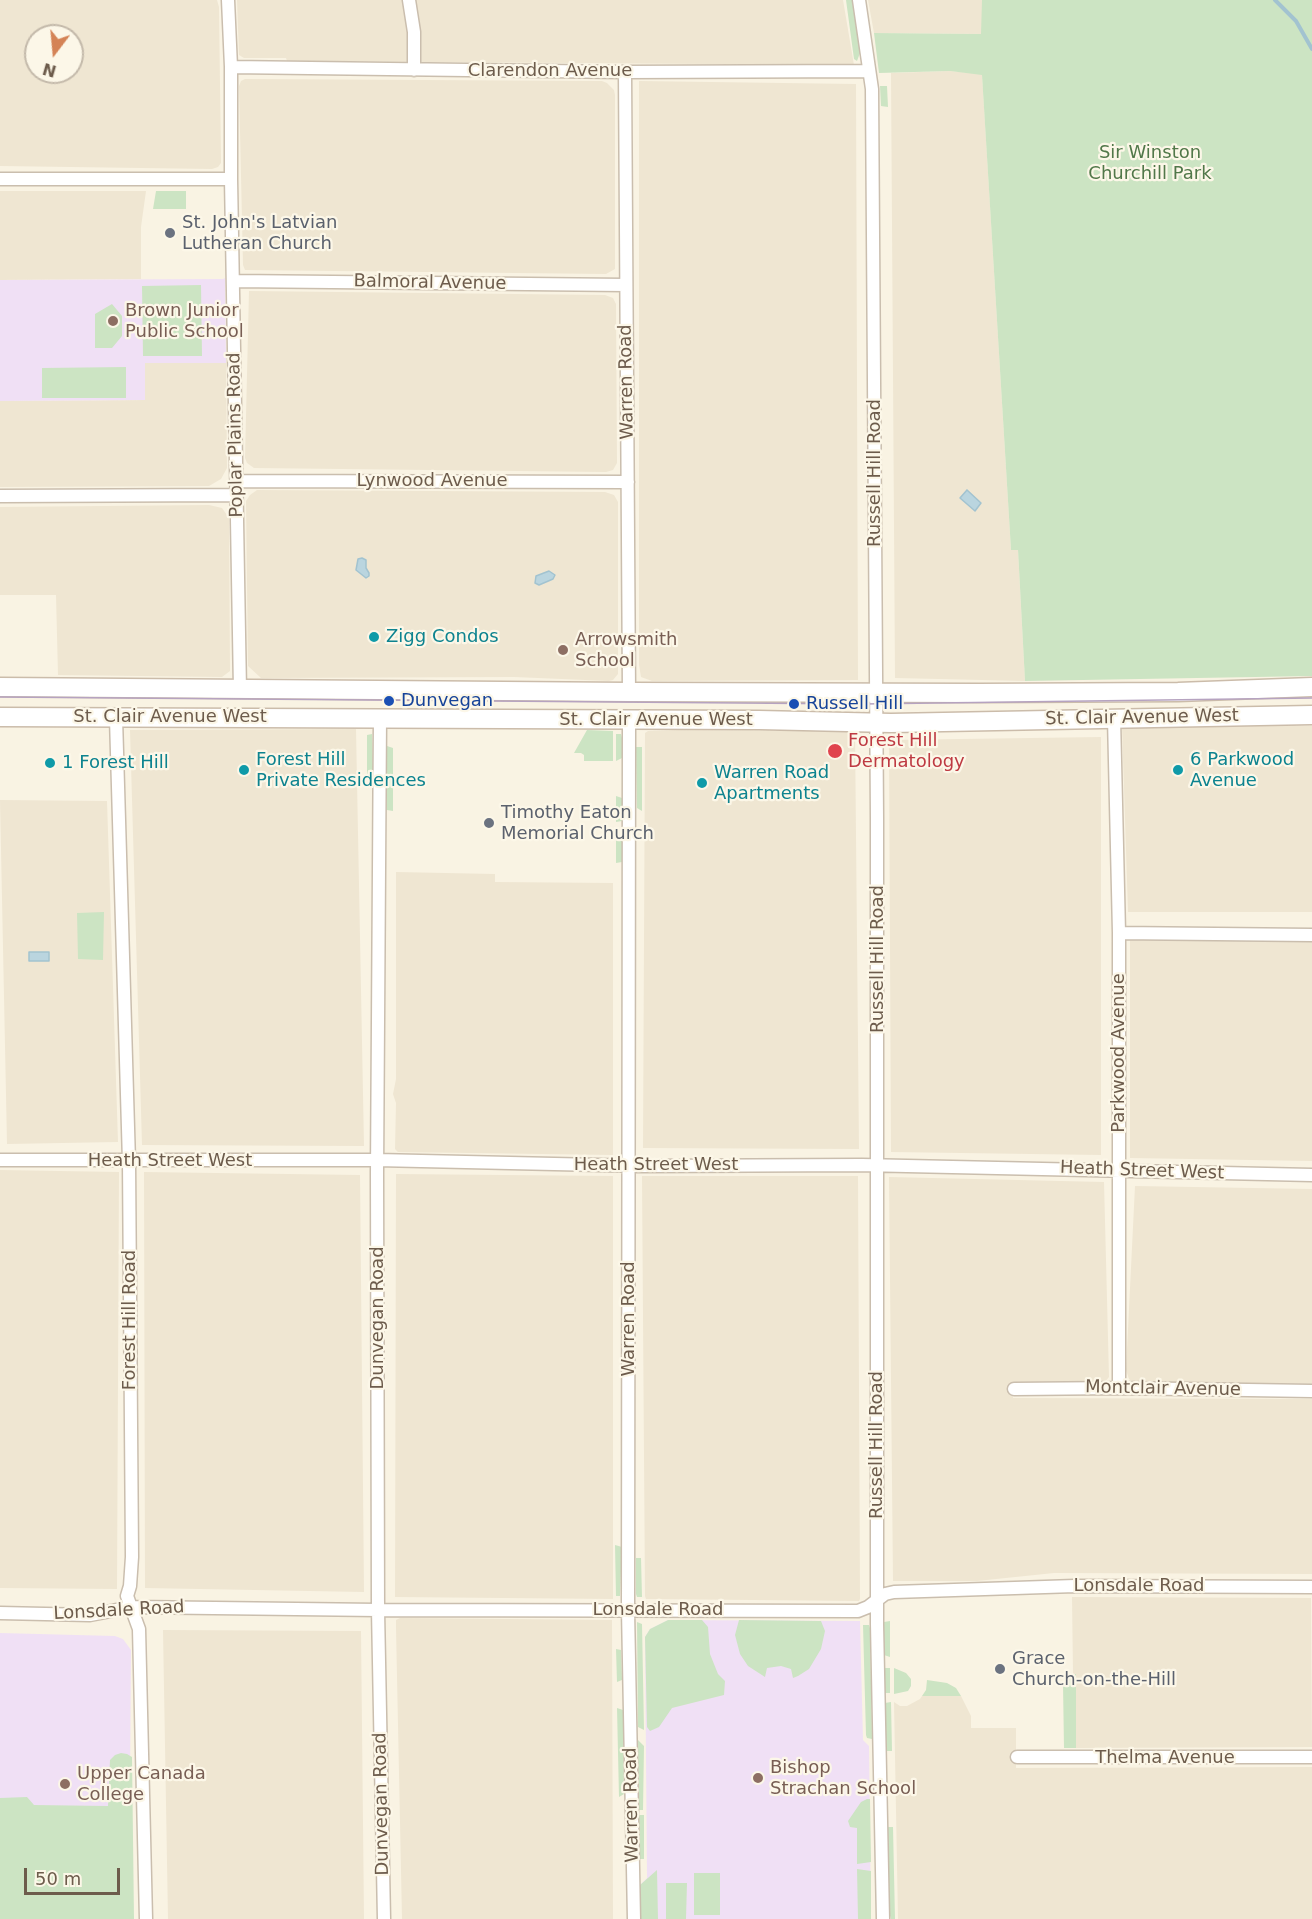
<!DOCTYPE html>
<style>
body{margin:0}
#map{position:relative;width:1312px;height:1919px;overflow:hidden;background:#f9f3e3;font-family:"DejaVu Sans",sans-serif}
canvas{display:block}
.north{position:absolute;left:24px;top:24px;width:60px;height:60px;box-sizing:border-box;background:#fcf7e8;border:2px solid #c3b9aa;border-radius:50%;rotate:196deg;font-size:16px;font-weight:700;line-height:24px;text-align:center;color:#6d5c4c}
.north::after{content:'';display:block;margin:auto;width:21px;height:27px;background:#d48356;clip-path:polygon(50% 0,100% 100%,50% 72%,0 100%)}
.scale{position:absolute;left:24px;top:1868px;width:96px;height:27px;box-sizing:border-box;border:3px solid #6d5c4c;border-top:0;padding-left:8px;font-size:18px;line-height:21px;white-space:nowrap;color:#6d5c4c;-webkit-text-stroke:4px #fcf7e8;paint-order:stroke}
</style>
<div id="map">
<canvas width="1312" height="1919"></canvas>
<div class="north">N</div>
<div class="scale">50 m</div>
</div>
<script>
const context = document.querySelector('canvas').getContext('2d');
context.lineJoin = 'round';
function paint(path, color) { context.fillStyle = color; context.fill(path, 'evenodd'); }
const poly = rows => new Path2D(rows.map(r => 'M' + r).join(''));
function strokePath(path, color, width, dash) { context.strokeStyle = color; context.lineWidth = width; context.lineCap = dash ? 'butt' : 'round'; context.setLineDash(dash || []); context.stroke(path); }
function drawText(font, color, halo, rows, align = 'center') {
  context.font = font + ' "DejaVu Sans",sans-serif'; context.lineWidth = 4.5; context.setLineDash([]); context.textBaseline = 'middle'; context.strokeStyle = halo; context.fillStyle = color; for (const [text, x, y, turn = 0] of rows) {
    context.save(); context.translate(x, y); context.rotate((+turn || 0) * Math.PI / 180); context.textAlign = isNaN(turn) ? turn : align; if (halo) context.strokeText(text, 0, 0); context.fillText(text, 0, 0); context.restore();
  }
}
const residential = poly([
 [0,0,217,0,219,7,221,163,218,167,212,169,0,166],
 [36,36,72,36,72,72,36,72],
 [237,0,843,0,854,65,287,61,286,58,244,58,239,55],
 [868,0,982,0,982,34,874,33],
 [950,71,982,74,1011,550,1018,550,1025,681,895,678,891,73],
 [245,79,602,81,607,83,614,90,615,95,615,269,606,274,245,270,243,265,239,86,241,81],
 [639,81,856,84,858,680,652,681,641,677,639,665],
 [0,191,146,191,141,227,141,279,0,280],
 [249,291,605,295,613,298,616,304,617,463,613,470,606,472,254,468,247,463,245,458],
 [145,363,226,363,227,468,221,479,209,486,0,487,0,401,144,400],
 [257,490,605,492,614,495,618,502,618,674,613,680,609,681,514,677,261,678,248,666,246,501,250,495],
 [209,505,222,508,229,518,230,671,222,677,58,675,56,595,0,595,0,507],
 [1222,724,1312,726,1312,912,1128,912,1122,726],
 [356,729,364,1146,142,1145,130,730],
 [678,730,855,731,859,1149,643,1148,645,733,648,731],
 [1101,737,1101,1155,891,1152,889,740],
 [0,800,107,801,118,1142,7,1144],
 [396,872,495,874,495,882,613,883,613,1155,398,1152,395,1149,396,1103,393,1094,396,1079],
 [1130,938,1312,942,1312,1161,1130,1158],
 [0,1170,119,1172,117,1589,0,1588],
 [144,1172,360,1175,364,1592,145,1588],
 [396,1174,613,1176,613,1599,395,1597],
 [642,1176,858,1176,860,1599,859,1601,646,1599,645,1596],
 [889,1177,1104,1182,1109,1377,1104,1383,1013,1383,1013,1398,1312,1399,1312,1574,1054,1573,977,1581,893,1581],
 [1135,1186,1312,1189,1312,1384,1141,1383,1133,1382,1129,1379,1126,1370],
 [1072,1597,1311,1598,1312,1747,1076,1748,1076,1674,1073,1674],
 [400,1618,612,1620,613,1919,402,1919,396,1628,396,1620],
 [163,1630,361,1631,364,1919,168,1919],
 [922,1696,961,1696,971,1716,971,1728,1016,1728,1016,1768,1312,1767,1312,1919,898,1919,894,1702,900,1706,907,1706,920,1699]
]);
const education = poly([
 [225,278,226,363,145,363,145,400,0,401,0,280,223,279],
 [668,1620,860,1621,863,1740,869,1746,871,1919,641,1919,640,1885,647,1878,645,1637,650,1629],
 [0,1633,115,1636,123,1639,131,1650,129,1919,0,1919]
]);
const green = poly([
 [846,0,852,0,860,53,857,61,854,59],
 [982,0,1312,0,1312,676,1025,681,1018,550,1011,550,982,75,950,71,879,73,874,33,981,34],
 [880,86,887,86,888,107,881,106],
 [156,191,186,191,186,209,153,209],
 [201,285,202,356,143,356,142,286],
 [112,304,122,316,122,336,112,348,95,348,95,314],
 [126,367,126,398,42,398,42,368],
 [587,730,613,731,613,761,584,761,584,755,581,753,574,753],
 [372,734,373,775,367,775,367,735],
 [616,734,621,734,622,738,622,758,616,761],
 [387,746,393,748,393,811,387,810],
 [636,747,642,747,642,811,637,808],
 [616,796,622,798,622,821,616,822],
 [616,834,622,836,622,862,616,863],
 [104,912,103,960,78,959,77,913],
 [615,1545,622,1547,620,1596,616,1596],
 [636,1558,641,1558,642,1597,637,1597,636,1594],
 [668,1620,702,1620,708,1627,710,1654,718,1674,725,1681,724,1695,672,1708,659,1727,650,1731,647,1727,645,1637,650,1629],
 [739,1620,821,1621,825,1631,821,1649,809,1669,798,1676,793,1678,791,1669,781,1666,767,1668,765,1677,748,1666,740,1654,735,1635],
 [890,1621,890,1657,884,1655,884,1622],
 [637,1622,642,1624,644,1730,638,1727],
 [863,1625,869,1625,870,1628,872,1739,867,1738,866,1735],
 [616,1649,621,1650,622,1680,617,1682],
 [885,1668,890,1668,890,1693,885,1693],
 [894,1668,906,1673,911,1679,911,1686,908,1691,894,1694],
 [1068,1674,1076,1674,1076,1748,1064,1748,1063,1684,1067,1684],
 [927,1680,947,1683,956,1688,961,1696,922,1696,926,1690],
 [891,1702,892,1751,886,1751,885,1703],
 [617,1708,623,1710,624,1794,619,1797],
 [638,1740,644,1746,643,1810,639,1810],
 [121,1753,127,1754,132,1757,134,1919,0,1919,0,1798,27,1797,34,1805,108,1806,110,1760,115,1755],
 [867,1799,870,1799,871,1862,857,1864,857,1828,850,1827,848,1821,861,1802],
 [639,1815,644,1815,644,1859,640,1859],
 [888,1827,893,1827,895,1919,891,1919,889,1912],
 [857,1869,871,1871,871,1919,858,1919],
 [657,1870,658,1919,641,1919,640,1885],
 [694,1873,720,1873,720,1915,694,1915],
 [666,1883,687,1883,686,1919,666,1919]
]);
const water = poly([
 [967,490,981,503,975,511,960,498,967,490],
 [362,558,366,560,366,568,369,573,369,576,366,578,356,570,358,559,362,558],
 [549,571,555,575,553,579,539,585,535,583,536,576,549,571],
 [29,952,49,952,49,961,29,961,29,952]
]);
const stream = poly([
 [1275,0,1296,21,1312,49]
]);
const minor = poly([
 [228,0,231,67,231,179,240,690],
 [409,0,414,32,414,70],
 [859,0,872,89,877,818,877,1624,883,1919],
 [231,67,625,72,869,71],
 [625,72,629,692],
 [0,179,231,179],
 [234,281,626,285],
 [236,481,628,482],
 [0,496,236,495],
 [116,718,129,1162,132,1557,130,1586,127,1596,139,1629,146,1919],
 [380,718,377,1173,378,1610,384,1919],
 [1114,718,1119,933,1119,1388],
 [629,720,628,1610,634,1919],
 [1119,933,1312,935],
 [0,1160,377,1160,643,1166,862,1165,1312,1175],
 [1014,1389,1119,1388,1312,1391],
 [0,1613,90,1615,132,1607,378,1610,858,1611,868,1607,885,1594,894,1592,1075,1586,1312,1587],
 [1017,1757,1312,1757]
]);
const secondary = poly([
 [0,687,629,692,979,693,1178,692,1312,687],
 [0,717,759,720,891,723,1312,715]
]);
const tram = poly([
 [0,697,862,704,1312,698]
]);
const markers = [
 [170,233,6,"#6b7280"],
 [113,321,6,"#8d6e63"],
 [374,637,6,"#0f9aa8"],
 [563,650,6,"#8d6e63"],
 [389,701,6,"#1a4fb4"],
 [794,704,6,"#1a4fb4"],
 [835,751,8,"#e0444e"],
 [50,763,6,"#0f9aa8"],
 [244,770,6,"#0f9aa8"],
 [1178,770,6,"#0f9aa8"],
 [702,783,6,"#0f9aa8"],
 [489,823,6,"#6b7280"],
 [1000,1669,6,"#6b7280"],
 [758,1778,6,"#8d6e63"],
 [65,1784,6,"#8d6e63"]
];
const streetNames = [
 ["Clarendon Avenue",550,71],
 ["Balmoral Avenue",430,283,1],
 ["Warren Road",627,382,-91],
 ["Poplar Plains Road",236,435,-91],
 ["Russell Hill Road",875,473,-90],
 ["Lynwood Avenue",432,481],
 ["St. Clair Avenue West",170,717],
 ["St. Clair Avenue West",1142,718,-1],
 ["St. Clair Avenue West",656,720],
 ["Russell Hill Road",878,959,-90],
 ["Parkwood Avenue",1119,1053,-90],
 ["Heath Street West",170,1161],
 ["Heath Street West",656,1165],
 ["Heath Street West",1142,1171,2],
 ["Dunvegan Road",378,1318,-90],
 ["Warren Road",629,1319,-90],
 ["Forest Hill Road",130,1320,-90],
 ["Montclair Avenue",1163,1389,1],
 ["Russell Hill Road",877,1445,-90],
 ["Lonsdale Road",1139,1586],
 ["Lonsdale Road",658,1610],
 ["Lonsdale Road",119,1611,-3],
 ["Thelma Avenue",1165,1758],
 ["Dunvegan Road",382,1804,-91],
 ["Warren Road",632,1805,-91]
];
const parkNames = [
 ["Sir Winston",1150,153],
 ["Churchill Park",1150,174]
];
const worshipNames = [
 ["St. John's Latvian",182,223],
 ["Lutheran Church",182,244],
 ["Timothy Eaton",501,813],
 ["Memorial Church",501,834],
 ["Grace",1012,1659],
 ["Church-on-the-Hill",1012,1680]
];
const educationNames = [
 ["Brown Junior",125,311],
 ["Public School",125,332],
 ["Arrowsmith",575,640],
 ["School",575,661],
 ["Bishop",770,1768],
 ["Strachan School",770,1789],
 ["Upper Canada",77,1774],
 ["College",77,1795]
];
const cultureNames = [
 ["Zigg Condos",386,637],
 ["Forest Hill",256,760],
 ["Private Residences",256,781],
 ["6 Parkwood",1190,760],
 ["Avenue",1190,781],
 ["1 Forest Hill",62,763],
 ["Warren Road",714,773],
 ["Apartments",714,794]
];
const transitNames = [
 ["Dunvegan",401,701],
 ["Russell Hill",806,704]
];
const healthNames = [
 ["Forest Hill",848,741],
 ["Dermatology",848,762]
];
paint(residential, '#efe6d2');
paint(education, '#f0e0f5');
paint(green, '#cce4c3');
paint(water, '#bad5df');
strokePath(water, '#a2c3d0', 1.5);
strokePath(stream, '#a2c3d0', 4);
strokePath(minor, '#cabeae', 15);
strokePath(secondary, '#cbbcaa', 21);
strokePath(minor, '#fff', 12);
strokePath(secondary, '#fff', 18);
strokePath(tram, '#b6a3c0', 1.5);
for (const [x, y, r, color] of markers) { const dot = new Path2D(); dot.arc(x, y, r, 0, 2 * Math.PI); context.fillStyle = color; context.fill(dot); strokePath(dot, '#fcf7e8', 2); }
drawText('18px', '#6d5c4c', '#fcf7e8', streetNames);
drawText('18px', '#517849', '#fcf7e8', parkNames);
drawText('18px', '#5b616d', '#fcf7e8', worshipNames, 'left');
drawText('18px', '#785e54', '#fcf7e8', educationNames, 'left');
drawText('18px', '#0d838f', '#fcf7e8', cultureNames, 'left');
drawText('18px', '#164399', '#fcf7e8', transitNames, 'left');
drawText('18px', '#be3a42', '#fcf7e8', healthNames, 'left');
</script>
